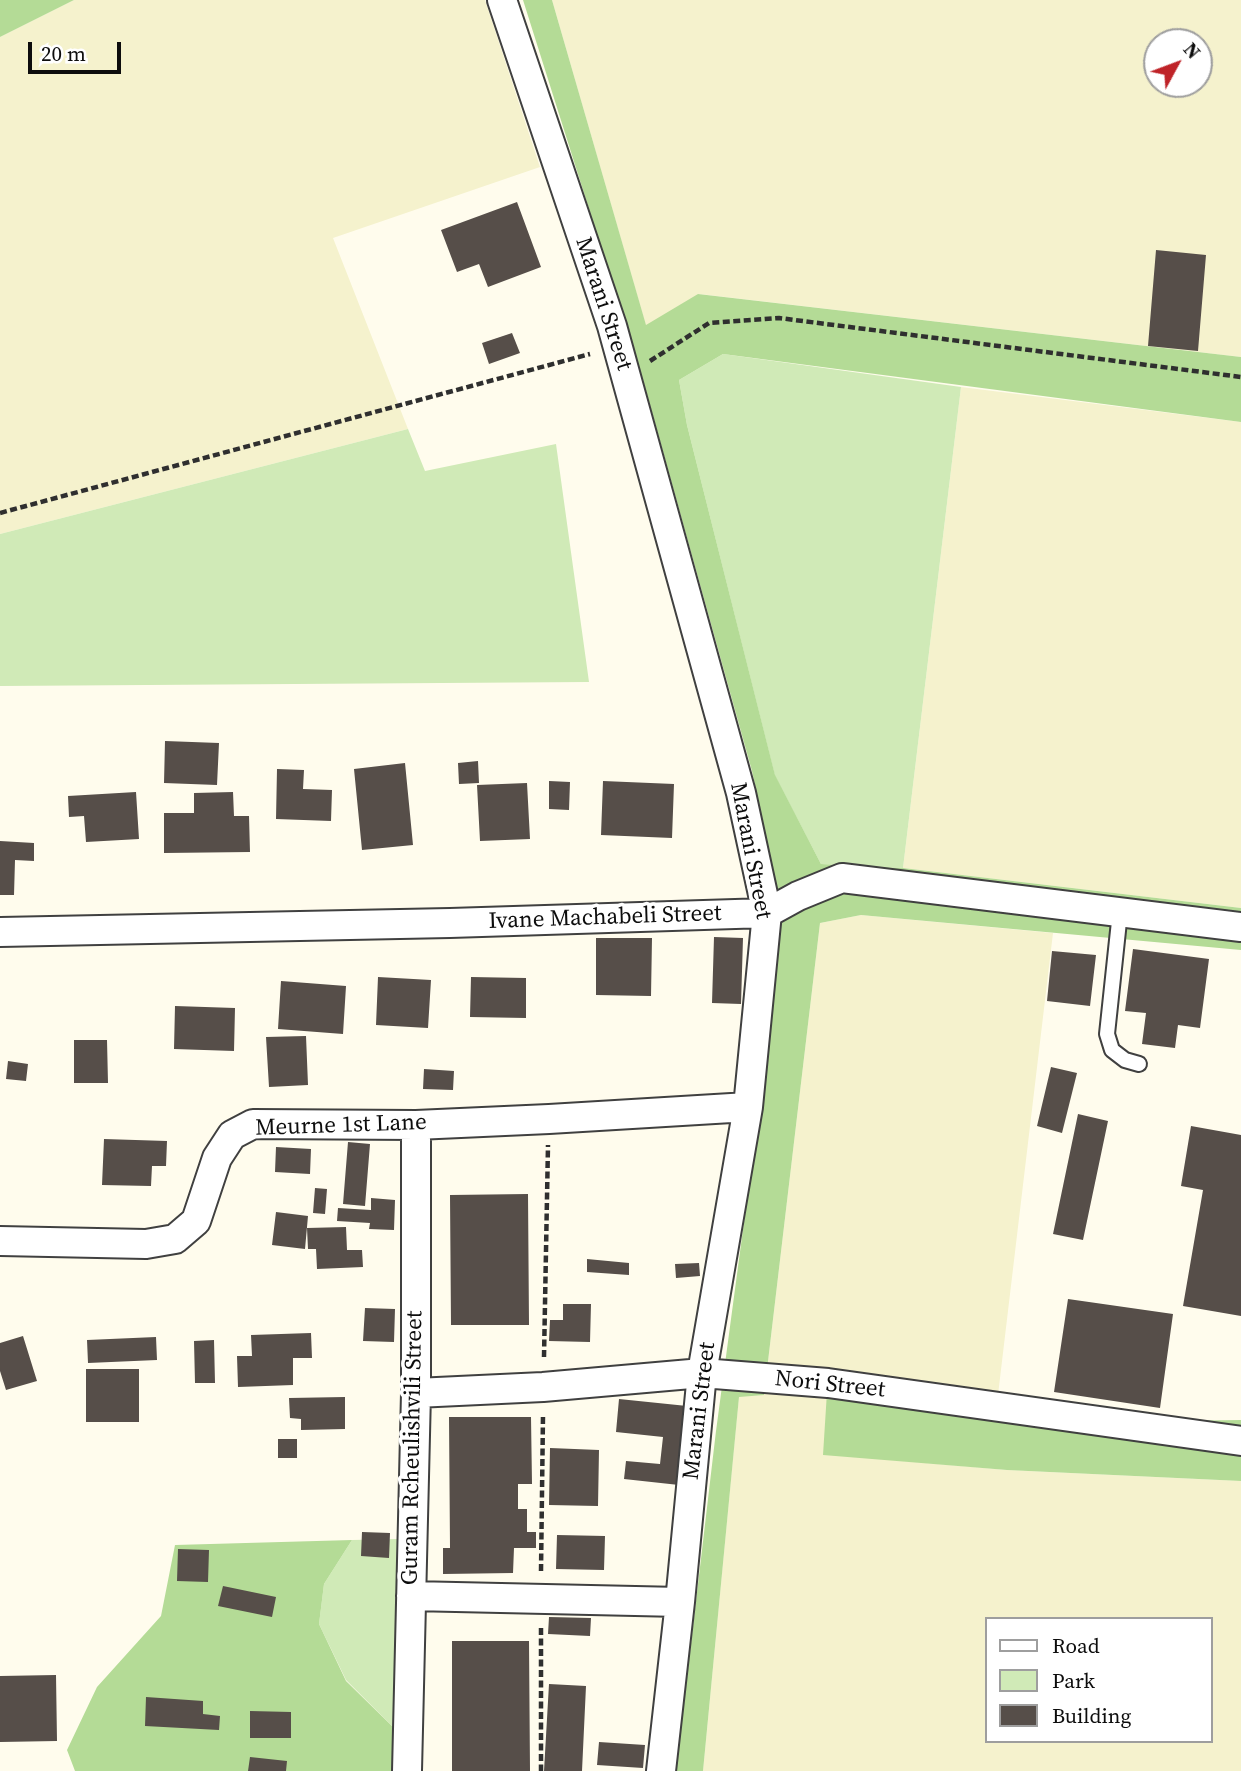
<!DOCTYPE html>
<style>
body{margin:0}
#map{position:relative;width:1241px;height:1771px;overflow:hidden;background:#fffced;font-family:"Source Serif 4",serif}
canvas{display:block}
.legend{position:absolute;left:985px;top:1617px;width:228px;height:126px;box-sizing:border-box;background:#fff;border:2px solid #9e9e9e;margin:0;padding:9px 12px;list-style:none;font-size:21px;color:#0d0d0d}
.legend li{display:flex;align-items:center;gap:14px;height:35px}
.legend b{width:35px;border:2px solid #9e9e9e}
.north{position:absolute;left:1143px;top:28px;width:70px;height:70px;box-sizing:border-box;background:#fff;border:2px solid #9e9e9e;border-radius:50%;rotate:49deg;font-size:19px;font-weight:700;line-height:28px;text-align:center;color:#0d0d0d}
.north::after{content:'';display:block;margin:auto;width:24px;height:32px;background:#bf2328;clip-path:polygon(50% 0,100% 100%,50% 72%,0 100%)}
.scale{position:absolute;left:28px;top:42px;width:93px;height:32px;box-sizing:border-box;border:4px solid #0d0d0d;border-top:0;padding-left:9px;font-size:21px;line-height:24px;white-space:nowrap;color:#0d0d0d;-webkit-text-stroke:5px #fff;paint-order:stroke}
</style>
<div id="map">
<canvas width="1241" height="1771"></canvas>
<ul class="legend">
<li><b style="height:9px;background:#fff"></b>Road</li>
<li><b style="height:19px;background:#d0eab7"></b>Park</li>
<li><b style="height:19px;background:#564e49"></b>Building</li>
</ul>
<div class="north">N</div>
<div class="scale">20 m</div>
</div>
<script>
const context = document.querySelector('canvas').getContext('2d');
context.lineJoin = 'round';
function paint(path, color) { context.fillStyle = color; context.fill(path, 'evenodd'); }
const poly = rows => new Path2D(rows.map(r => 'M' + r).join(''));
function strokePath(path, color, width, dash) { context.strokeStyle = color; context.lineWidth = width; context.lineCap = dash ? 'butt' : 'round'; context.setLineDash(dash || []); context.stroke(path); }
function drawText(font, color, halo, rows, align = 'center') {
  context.font = font + ' "Source Serif 4",serif'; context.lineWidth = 7; context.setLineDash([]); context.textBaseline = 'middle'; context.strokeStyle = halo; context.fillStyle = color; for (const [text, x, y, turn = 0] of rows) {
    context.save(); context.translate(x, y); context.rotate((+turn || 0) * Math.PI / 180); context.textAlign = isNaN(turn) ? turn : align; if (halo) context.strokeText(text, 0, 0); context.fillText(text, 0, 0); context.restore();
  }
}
const farmland = poly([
 [74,0,485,0,540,167,333,238,408,429,0,534,0,37],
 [552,0,1241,0,1241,357,699,294,646,326],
 [1157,42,1199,42,1199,84,1157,84],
 [961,387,1241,422,1241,908,903,868],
 [861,915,1053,933,995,1420,823,1454,1007,1470,1241,1481,1241,1771,703,1771,739,1396,764,1395,820,923],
 [987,1619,1211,1619,1211,1741,987,1741]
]);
const green = poly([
 [723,354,961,387,903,868,821,864,775,776,687,425,679,380],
 [408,429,425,471,556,444,589,682,0,686,0,534],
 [397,1539,394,1728,346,1680,319,1624,324,1584,352,1540]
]);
const forest = poly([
 [0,0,74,0,0,37],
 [523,0,552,0,646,325,698,294,1241,357,1241,422,723,354,679,380,687,425,775,775,821,864,903,868,1241,908,1241,950,861,915,820,923,764,1395,739,1397,703,1771,676,1771,716,1431,774,998,777,888,752,771,643,380],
 [827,1392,1008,1423,1241,1420,1241,1481,1007,1470,823,1455],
 [352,1540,324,1584,319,1624,346,1681,394,1728,393,1771,75,1771,67,1750,97,1687,161,1616,175,1545]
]);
const building = poly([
 [517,202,541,267,488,287,479,264,457,272,441,230],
 [1156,250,1206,255,1198,351,1148,346],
 [512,333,520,353,489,364,482,343],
 [165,741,219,743,217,785,164,783],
 [478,761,479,783,459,784,458,763],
 [405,763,413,845,362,850,354,769],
 [277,769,304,770,303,789,332,790,331,821,276,819],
 [549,781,570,782,569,810,549,809],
 [603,781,674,784,672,838,601,835],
 [527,783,530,839,480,841,477,785],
 [136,792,139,839,86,842,84,816,69,817,68,796],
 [233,792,234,816,249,816,250,852,164,853,164,813,194,813,194,793],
 [0,841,34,843,34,861,15,860,14,895,0,895],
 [714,937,743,938,741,1004,712,1003],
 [596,938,652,938,651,996,596,995],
 [1133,949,1209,959,1200,1028,1178,1025,1175,1048,1142,1044,1146,1013,1125,1011],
 [1052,951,1096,955,1090,1006,1047,1001],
 [378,977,431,980,428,1028,376,1025],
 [471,977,526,978,526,1018,470,1017],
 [281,981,346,986,343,1034,278,1029],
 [175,1006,235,1008,234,1051,174,1049],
 [306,1036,308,1085,269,1087,266,1037],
 [74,1040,107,1040,108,1083,74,1083],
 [8,1061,28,1064,26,1081,6,1079],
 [1051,1067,1077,1073,1062,1133,1037,1126],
 [424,1069,454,1071,453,1090,423,1089],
 [1078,1114,1108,1121,1083,1240,1053,1234],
 [1191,1126,1241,1135,1241,1316,1183,1306,1203,1190,1181,1186],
 [104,1139,167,1141,166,1166,152,1166,151,1186,102,1185],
 [348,1142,370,1144,365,1206,343,1204],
 [276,1147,311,1149,310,1174,275,1172],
 [315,1188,327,1189,325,1214,313,1213],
 [528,1194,529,1325,451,1325,450,1195],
 [371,1198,395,1200,394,1230,369,1229,370,1223,337,1221,338,1208,371,1210],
 [276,1212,308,1216,305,1249,272,1245],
 [346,1227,347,1250,362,1250,363,1267,317,1269,316,1249,308,1249,307,1228],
 [587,1259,629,1263,629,1275,587,1272],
 [699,1263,700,1276,676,1278,675,1264],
 [1068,1299,1173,1314,1160,1408,1054,1392],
 [563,1304,591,1304,590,1342,549,1341,550,1320,563,1320],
 [365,1308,395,1309,394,1342,363,1341],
 [311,1333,312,1358,293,1358,293,1385,238,1387,237,1356,252,1356,251,1335],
 [23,1336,37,1381,6,1390,0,1371,0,1343],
 [156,1337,157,1360,88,1363,87,1340],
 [214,1340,215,1383,195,1383,194,1341],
 [86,1369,139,1369,139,1422,86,1422],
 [345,1397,345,1429,301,1430,301,1419,290,1418,289,1398],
 [619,1399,687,1406,679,1485,624,1479,626,1461,660,1464,663,1437,616,1432],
 [449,1417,531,1417,532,1484,518,1484,518,1509,527,1509,527,1532,536,1532,536,1548,514,1548,513,1573,443,1574,443,1548,450,1548],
 [278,1439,297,1439,297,1458,278,1458],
 [550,1448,599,1450,598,1506,549,1505],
 [362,1532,390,1533,389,1558,361,1556],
 [557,1535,605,1536,604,1570,556,1569],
 [178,1549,209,1550,208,1582,177,1581],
 [223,1586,276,1597,272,1617,218,1606],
 [549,1617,591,1618,590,1636,548,1634],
 [452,1641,529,1641,530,1771,452,1771],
 [56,1675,57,1741,0,1742,0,1676],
 [549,1684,586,1686,582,1771,544,1771],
 [146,1697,203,1701,203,1714,220,1716,219,1730,145,1726],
 [250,1711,291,1712,291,1738,250,1738],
 [599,1742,645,1745,643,1768,597,1765],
 [250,1757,287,1761,286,1771,248,1771]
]);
const path = poly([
 [650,361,709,323,779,318,1241,377],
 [0,513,590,354],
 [544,1357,548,1145],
 [541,1571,543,1415],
 [541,1628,541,1771]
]);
const service = poly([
 [1120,912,1107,1034,1112,1050,1125,1060,1139,1064]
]);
const minor = poly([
 [502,0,612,326,741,793,767,913,748,1107,702,1373,680,1602,661,1771],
 [0,932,450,923,767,913,798,896,842,878,1241,927],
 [0,1241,146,1244,175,1239,196,1221,217,1158,232,1135,253,1124,416,1125,549,1119,748,1107],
 [416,1393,543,1387,702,1373,828,1383,1241,1441],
 [411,1596,680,1602],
 [407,1771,416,1393,416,1125]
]);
const streetNames = [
 ["Marani Street",603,304,72],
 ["Marani Street",750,851,79],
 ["Ivane Machabeli Street",605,918,-2],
 ["Meurne 1st Lane",341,1126,-2],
 ["Nori Street",830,1385,6],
 ["Marani Street",700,1411,-83],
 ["Guram Rcheulishvili Street",413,1448,-89]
];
paint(farmland, '#f5f2cd');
paint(green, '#d0eab7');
paint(forest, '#b4db96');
paint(building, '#564e49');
strokePath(service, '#404040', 18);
strokePath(minor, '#404040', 32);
strokePath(path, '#2f2f2f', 4.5, [7, 3.5]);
strokePath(service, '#fff', 14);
strokePath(minor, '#fff', 28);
drawText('23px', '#0d0d0d', '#fff', streetNames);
</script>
